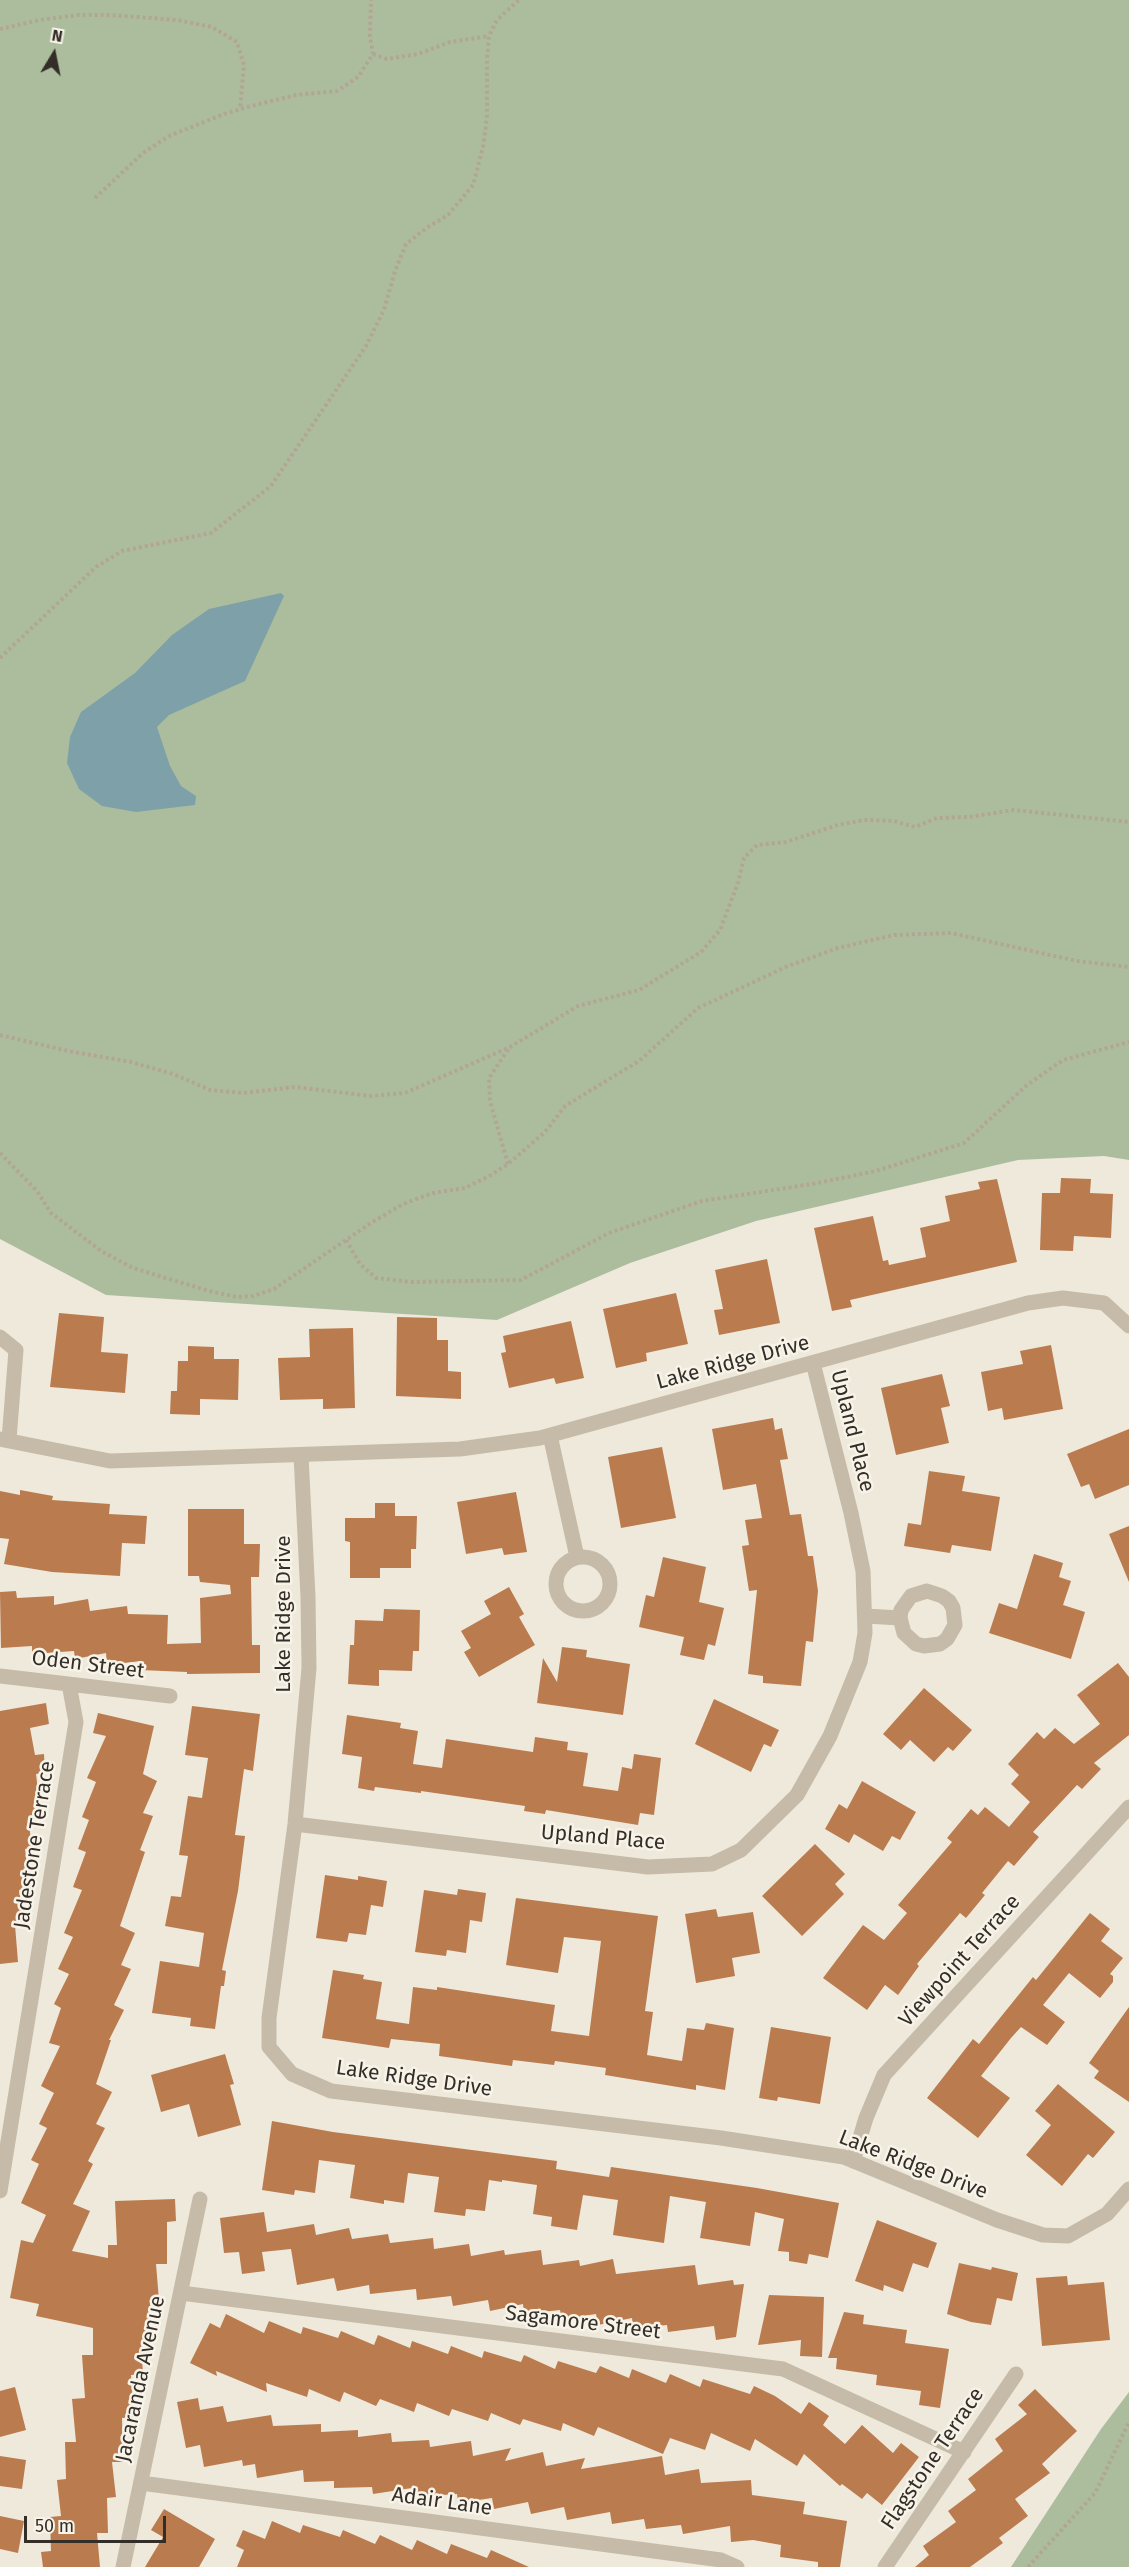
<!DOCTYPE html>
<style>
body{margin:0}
#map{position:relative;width:1129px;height:2567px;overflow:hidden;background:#efe9dc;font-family:"Fira Sans",sans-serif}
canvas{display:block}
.north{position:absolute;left:24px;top:24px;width:60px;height:60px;-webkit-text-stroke:4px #f7f3e8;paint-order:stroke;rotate:10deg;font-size:16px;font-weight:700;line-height:24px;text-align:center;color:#342e28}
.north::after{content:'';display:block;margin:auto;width:21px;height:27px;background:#342e28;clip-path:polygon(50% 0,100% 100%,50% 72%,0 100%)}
.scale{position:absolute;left:24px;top:2516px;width:142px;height:27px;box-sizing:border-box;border:3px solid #342e28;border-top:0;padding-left:8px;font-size:18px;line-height:21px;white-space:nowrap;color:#342e28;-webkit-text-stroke:4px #f7f3e8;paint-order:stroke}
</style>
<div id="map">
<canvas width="1129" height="2567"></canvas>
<div class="north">N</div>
<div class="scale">50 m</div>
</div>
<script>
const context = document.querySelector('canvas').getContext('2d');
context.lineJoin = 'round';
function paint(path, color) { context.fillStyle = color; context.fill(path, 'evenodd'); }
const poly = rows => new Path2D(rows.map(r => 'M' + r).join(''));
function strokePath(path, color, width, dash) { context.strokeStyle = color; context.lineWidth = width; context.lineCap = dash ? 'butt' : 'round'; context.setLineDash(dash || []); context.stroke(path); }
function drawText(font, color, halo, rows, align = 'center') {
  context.font = font + ' "Fira Sans",sans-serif'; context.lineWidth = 5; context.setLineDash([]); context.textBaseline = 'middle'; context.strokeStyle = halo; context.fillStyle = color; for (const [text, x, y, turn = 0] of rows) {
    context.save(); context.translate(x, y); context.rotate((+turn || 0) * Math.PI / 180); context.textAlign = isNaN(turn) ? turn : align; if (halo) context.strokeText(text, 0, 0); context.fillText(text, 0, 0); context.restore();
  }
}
const green = poly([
 [0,0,1129,0,1129,1160,1104,1156,1018,1160,756,1221,630,1263,497,1320,106,1295,0,1239],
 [1129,2392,1129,2567,1011,2567,1101,2429]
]);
const water = poly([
 [281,593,284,596,245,681,169,715,157,727,170,766,181,786,196,796,195,805,136,812,102,806,79,789,67,763,70,737,81,712,135,673,172,635,209,609]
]);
const building = poly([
 [1061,1178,1091,1179,1090,1193,1113,1194,1111,1238,1074,1236,1073,1251,1040,1250,1042,1193,1060,1193],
 [997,1179,1017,1262,850,1300,852,1307,832,1311,814,1228,873,1216,883,1261,888,1260,889,1265,926,1257,920,1228,950,1221,945,1196,980,1189,978,1182],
 [767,1259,780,1323,719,1335,714,1310,723,1309,715,1270],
 [676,1293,688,1344,646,1353,647,1361,616,1368,603,1309],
 [59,1313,104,1317,101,1352,128,1354,125,1393,50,1387],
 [397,1317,437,1318,437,1340,448,1340,448,1371,461,1372,461,1399,396,1396],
 [571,1321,584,1378,556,1384,554,1378,509,1388,501,1353,506,1352,503,1336],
 [353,1328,355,1408,323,1409,323,1399,280,1400,278,1358,310,1357,309,1329],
 [1051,1345,1063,1409,1004,1420,1002,1408,988,1411,981,1372,1023,1364,1020,1351],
 [188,1346,214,1347,214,1359,239,1359,238,1400,200,1399,200,1415,170,1414,171,1391,177,1391,178,1361,188,1361],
 [942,1374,950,1406,941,1408,949,1443,896,1455,881,1388],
 [773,1418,775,1430,782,1428,788,1459,780,1460,790,1515,801,1514,808,1556,813,1556,818,1591,813,1642,806,1641,801,1686,763,1683,763,1676,748,1674,757,1590,749,1591,742,1546,749,1545,745,1520,762,1518,756,1484,723,1490,712,1429],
 [1129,1429,1129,1485,1095,1499,1089,1484,1081,1487,1067,1454],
 [662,1447,676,1518,621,1528,608,1457],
 [929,1471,965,1476,962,1491,1000,1497,991,1551,952,1545,950,1553,904,1546,908,1523,921,1525],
 [20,1490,53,1496,52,1500,110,1504,109,1514,147,1516,145,1544,122,1543,120,1576,52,1572,4,1564,9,1539,0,1538,0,1491,20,1495],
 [516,1492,527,1552,504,1555,502,1548,466,1554,457,1502],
 [375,1503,395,1503,395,1516,417,1516,416,1549,411,1549,411,1568,380,1568,380,1578,350,1578,350,1542,345,1541,345,1518,375,1518],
 [188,1509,244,1509,244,1544,260,1544,259,1577,251,1577,252,1645,260,1645,260,1673,187,1674,187,1672,140,1670,141,1661,107,1665,106,1653,75,1659,74,1651,32,1654,32,1646,1,1648,0,1592,16,1591,17,1598,54,1596,54,1605,88,1599,90,1611,127,1606,128,1614,168,1615,167,1644,201,1643,200,1598,231,1594,230,1585,200,1582,199,1576,188,1576],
 [1129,1526,1129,1582,1109,1534],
 [1034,1554,1063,1563,1059,1577,1071,1581,1063,1605,1085,1612,1071,1659,989,1633,999,1603,1017,1609],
 [663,1557,706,1567,699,1602,724,1608,715,1646,708,1644,704,1660,680,1655,684,1637,639,1627,646,1595,654,1597],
 [509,1587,524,1614,519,1617,535,1645,479,1677,464,1652,471,1648,461,1631,491,1614,484,1601],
 [384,1609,420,1610,419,1651,413,1651,412,1671,379,1670,379,1686,348,1684,350,1645,354,1645,355,1620,383,1621],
 [562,1647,587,1650,586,1657,630,1664,623,1715,537,1703,543,1658,557,1682],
 [1118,1663,1129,1677,1129,1735,1094,1763,1101,1769,1082,1789,1077,1785,1033,1832,1039,1837,1014,1866,1008,1861,982,1893,985,1895,966,1918,960,1913,917,1964,919,1966,898,1995,885,1985,867,2010,823,1978,863,1925,884,1940,907,1913,898,1905,952,1842,947,1838,971,1809,978,1815,985,1807,1009,1827,1030,1802,1011,1784,1019,1775,1008,1764,1037,1732,1044,1739,1055,1728,1074,1744,1100,1724,1077,1695],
 [924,1688,972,1730,953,1751,948,1747,934,1762,910,1740,901,1750,883,1734],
 [714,1699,779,1730,771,1747,764,1744,751,1772,695,1744],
 [46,1703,49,1724,30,1728,35,1755,44,1754,45,1773,36,1774,41,1815,28,1817,32,1848,25,1849,30,1889,19,1890,25,1924,15,1925,18,1962,0,1964,0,1711],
 [192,1706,260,1714,253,1771,244,1769,235,1835,245,1836,238,1891,222,1970,226,1971,224,1986,221,1986,215,2029,190,2026,191,2018,152,2013,160,1961,199,1967,204,1933,165,1926,171,1896,181,1897,188,1856,179,1855,188,1796,202,1798,208,1758,185,1755],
 [98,1713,154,1726,143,1774,157,1781,143,1813,153,1816,140,1850,145,1852,120,1926,135,1933,121,1965,131,1969,114,2005,124,2010,109,2040,111,2040,96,2084,112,2092,96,2124,105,2128,88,2161,93,2164,73,2204,90,2211,72,2251,108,2258,108,2245,117,2245,115,2201,175,2199,176,2221,167,2222,167,2264,156,2264,159,2300,150,2301,151,2341,141,2341,143,2374,131,2375,134,2417,122,2418,123,2462,112,2462,116,2497,107,2498,108,2533,97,2533,100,2567,43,2567,41,2552,51,2551,50,2517,61,2516,57,2480,66,2479,65,2442,76,2442,72,2399,85,2398,82,2355,93,2355,93,2328,36,2316,39,2304,10,2298,21,2240,33,2243,46,2215,21,2203,39,2164,31,2160,47,2128,39,2124,54,2093,41,2086,60,2046,49,2043,61,2008,54,2004,69,1974,58,1969,73,1937,64,1933,82,1890,73,1887,86,1852,78,1849,89,1820,82,1817,96,1782,87,1778,106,1736,93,1733],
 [347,1715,401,1723,400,1728,418,1731,413,1764,442,1768,446,1739,533,1752,535,1737,568,1742,567,1750,588,1753,583,1786,618,1791,622,1767,632,1769,634,1754,661,1758,654,1815,640,1813,638,1825,546,1810,545,1814,524,1811,525,1806,421,1791,421,1793,375,1787,374,1791,358,1788,362,1757,342,1754],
 [862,1781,916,1812,900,1840,892,1836,883,1851,854,1834,849,1843,825,1829,839,1804,847,1809],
 [815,1844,845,1874,835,1884,844,1894,802,1936,762,1896],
 [325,1875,358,1880,358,1876,387,1881,383,1907,371,1905,366,1935,349,1933,347,1942,316,1938],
 [458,1889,486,1893,482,1922,470,1920,466,1953,447,1950,446,1956,415,1952,424,1890,457,1895],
 [516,1898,658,1916,645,2011,653,2012,647,2055,682,2061,687,2028,704,2030,706,2023,734,2028,725,2090,696,2085,696,2090,605,2075,606,2068,555,2061,554,2065,513,2060,512,2066,439,2056,440,2044,391,2039,389,2048,322,2038,333,1970,364,1975,363,1979,382,1982,376,2019,409,2024,413,1987,437,1990,437,1987,555,2005,551,2031,589,2036,601,1941,564,1937,558,1973,506,1965],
 [716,1909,718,1917,753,1912,760,1953,732,1958,735,1976,696,1983,685,1914],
 [1090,1913,1110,1929,1101,1941,1123,1958,1110,1974,1113,1976,1113,1982,1100,1998,1069,1973,1043,2005,1065,2022,1047,2045,1021,2027,1011,2038,981,2076,1010,2098,978,2138,927,2098,973,2039,979,2044,1033,1977,1036,1980],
 [1129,2007,1129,2102,1094,2078,1099,2071,1089,2063],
 [771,2027,831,2037,820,2104,778,2097,777,2101,759,2098],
 [225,2054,234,2084,230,2085,241,2125,198,2137,189,2104,161,2112,151,2075],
 [1058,2084,1115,2132,1093,2158,1088,2154,1062,2186,1026,2155,1051,2125,1035,2111],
 [272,2121,333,2132,557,2161,556,2169,609,2177,611,2167,757,2188,839,2203,828,2258,809,2254,807,2264,789,2261,789,2252,778,2251,784,2219,755,2212,750,2246,700,2238,706,2202,670,2196,664,2243,613,2235,618,2200,583,2195,577,2230,551,2226,552,2217,533,2214,537,2185,502,2180,502,2182,489,2180,485,2211,466,2209,465,2216,434,2212,439,2177,408,2173,404,2203,384,2200,384,2204,350,2198,355,2165,319,2160,315,2193,295,2190,294,2195,262,2190],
 [264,2212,267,2232,314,2224,316,2235,349,2228,352,2239,388,2234,390,2243,433,2238,434,2249,469,2244,471,2256,504,2250,505,2255,541,2250,543,2265,579,2260,580,2266,613,2259,616,2274,695,2265,698,2285,733,2280,734,2285,744,2284,736,2337,716,2340,714,2326,668,2332,667,2325,633,2329,632,2318,598,2325,596,2314,562,2319,560,2310,524,2314,523,2304,490,2311,488,2300,453,2306,451,2296,417,2300,416,2289,370,2294,369,2285,337,2291,334,2278,297,2285,291,2249,262,2252,265,2271,242,2274,239,2252,224,2253,220,2218],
 [877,2220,937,2243,928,2268,913,2263,903,2292,884,2285,883,2291,855,2281],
 [959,2263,991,2270,992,2267,1018,2273,1012,2301,997,2298,991,2325,971,2322,947,2314],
 [1067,2276,1068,2285,1104,2282,1110,2340,1042,2346,1036,2278],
 [769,2295,824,2297,822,2357,800,2356,801,2340,758,2345],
 [844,2312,864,2315,863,2324,907,2330,905,2343,949,2349,940,2408,919,2405,921,2391,876,2385,877,2375,836,2369,837,2358,828,2358],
 [226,2314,264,2333,269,2321,301,2334,303,2327,338,2338,341,2331,374,2345,378,2335,410,2348,412,2341,448,2354,451,2346,482,2358,484,2351,521,2362,524,2355,555,2369,558,2361,596,2373,600,2366,629,2378,632,2369,666,2383,670,2374,700,2387,703,2379,750,2394,754,2386,775,2396,801,2414,809,2402,829,2416,823,2425,845,2444,862,2425,893,2453,901,2443,919,2457,882,2505,867,2493,862,2499,842,2484,840,2486,804,2454,797,2466,755,2439,750,2451,711,2433,705,2450,670,2438,663,2454,598,2427,594,2436,563,2423,561,2431,523,2419,520,2425,491,2413,488,2421,452,2409,449,2416,417,2403,414,2412,380,2399,376,2406,344,2392,340,2402,309,2389,307,2397,266,2383,267,2392,216,2371,217,2376,190,2363,210,2323,220,2328],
 [15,2387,26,2430,0,2437,0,2391],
 [1035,2389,1077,2431,1042,2464,1050,2473,1015,2499,1028,2516,999,2538,1003,2543,970,2567,915,2567,929,2555,923,2546,956,2522,948,2511,976,2490,968,2479,1003,2451,995,2439,1027,2414,1018,2405],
 [198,2398,200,2410,223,2406,227,2422,271,2415,273,2426,321,2424,321,2432,358,2430,358,2437,391,2433,392,2442,429,2440,430,2447,471,2441,473,2456,511,2448,505,2461,543,2452,546,2466,585,2458,581,2469,662,2456,665,2475,699,2469,701,2483,751,2480,752,2495,805,2502,803,2514,847,2521,840,2567,818,2567,818,2562,780,2557,781,2545,753,2540,731,2542,730,2526,683,2534,681,2525,646,2529,644,2519,612,2524,610,2512,567,2520,564,2507,531,2514,528,2502,494,2509,492,2498,458,2503,457,2494,413,2497,412,2488,373,2494,372,2487,334,2488,334,2481,304,2482,303,2470,257,2478,255,2464,243,2466,242,2460,204,2467,200,2445,186,2448,177,2402],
 [0,2456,26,2460,22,2489,0,2486],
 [164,2509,215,2539,199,2567,145,2567,163,2537,151,2530],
 [0,2516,24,2521,18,2553,0,2549],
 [272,2521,300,2533,303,2525,340,2537,343,2530,375,2544,380,2535,412,2550,417,2540,447,2554,451,2544,487,2558,491,2550,529,2567,237,2567,244,2550,236,2546,243,2530,265,2539]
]);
const path = poly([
 [0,29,40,20,79,15,110,15,177,20,212,27,237,42,244,65,240,109],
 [373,54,387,59,418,54,450,42,489,36],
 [95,198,143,153,169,136,224,114,251,106,296,95,337,91,358,77,373,54,370,36,371,0],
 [0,658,96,567,122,551,211,533,271,486,366,346,384,310,395,271,406,244,428,227,448,215,473,185,483,147,487,117,487,59,489,36,497,20,519,0],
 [0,1035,68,1051,131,1062,173,1074,210,1090,243,1093,295,1087,371,1096,405,1093,510,1047,578,1006,639,990,701,952,720,930,738,883,744,858,757,845,786,842,838,825,864,820,894,821,915,827,937,818,969,817,1014,810,1129,822],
 [0,1153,37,1191,51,1213,101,1251,133,1268,209,1291,237,1297,253,1296,274,1289,371,1223,403,1204,433,1193,465,1188,491,1175,508,1164,545,1132,565,1106,639,1061,698,1008,788,966,838,948,894,935,951,933,1077,961,1129,967],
 [508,1164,490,1101,489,1078,509,1048],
 [346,1240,360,1264,376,1278,411,1282,521,1280,609,1233,702,1201,812,1184,876,1171,964,1143,1027,1085,1063,1060,1129,1042],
 [1028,2567,1095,2493,1129,2422]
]);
const street = poly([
 [0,1337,16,1350,9,1440],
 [550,1435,577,1557],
 [0,1439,110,1461,460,1449,540,1438,1028,1303,1063,1298,1104,1303,1129,1326],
 [301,1455,308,1597,309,1668,295,1824,269,2018,269,2047,292,2074,331,2091,721,2138,844,2157,997,2220,1043,2235,1068,2236,1107,2214,1129,2189],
 '556 1584a27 27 0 1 1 54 0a27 27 0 1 1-54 0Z',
 [866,1616,900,1618,901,1610,911,1596,927,1591,942,1596,949,1601,953,1608,955,1625,947,1639,940,1644,924,1646,916,1644,904,1633,900,1618],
 [0,1676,170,1696],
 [295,1824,648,1867,712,1864,741,1850,797,1795,830,1736,860,1662,865,1633,863,1571,851,1513,813,1363],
 [853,2161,866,2118,884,2075,1129,1807],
 [0,2191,76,1722,69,1684],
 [181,2293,783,2369,964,2452],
 [141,2483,721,2560,737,2567],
 [123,2567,200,2199],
 [885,2567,1016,2374]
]);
const streetNames = [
 ["Lake Ridge Drive",733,1363,-15],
 ["Upland Place",852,1431,76],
 ["Lake Ridge Drive",284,1614,-90],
 ["Oden Street",88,1665,7],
 ["Upland Place",603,1838,5],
 ["Jadestone Terrace",35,1845,-81],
 ["Viewpoint Terrace",960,1961,-48],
 ["Lake Ridge Drive",414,2079,8],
 ["Lake Ridge Drive",913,2165,21],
 ["Sagamore Street",583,2323,7],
 ["Jacaranda Avenue",141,2379,-78],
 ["Flagstone Terrace",933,2459,-56],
 ["Adair Lane",442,2502,8]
];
paint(green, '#acbd9d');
paint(water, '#7ea0a9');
paint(building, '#ba7c4f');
strokePath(path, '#b2a693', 4, [3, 3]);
strokePath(street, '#c6bba9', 15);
drawText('21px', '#342e28', '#f7f3e8', streetNames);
</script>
